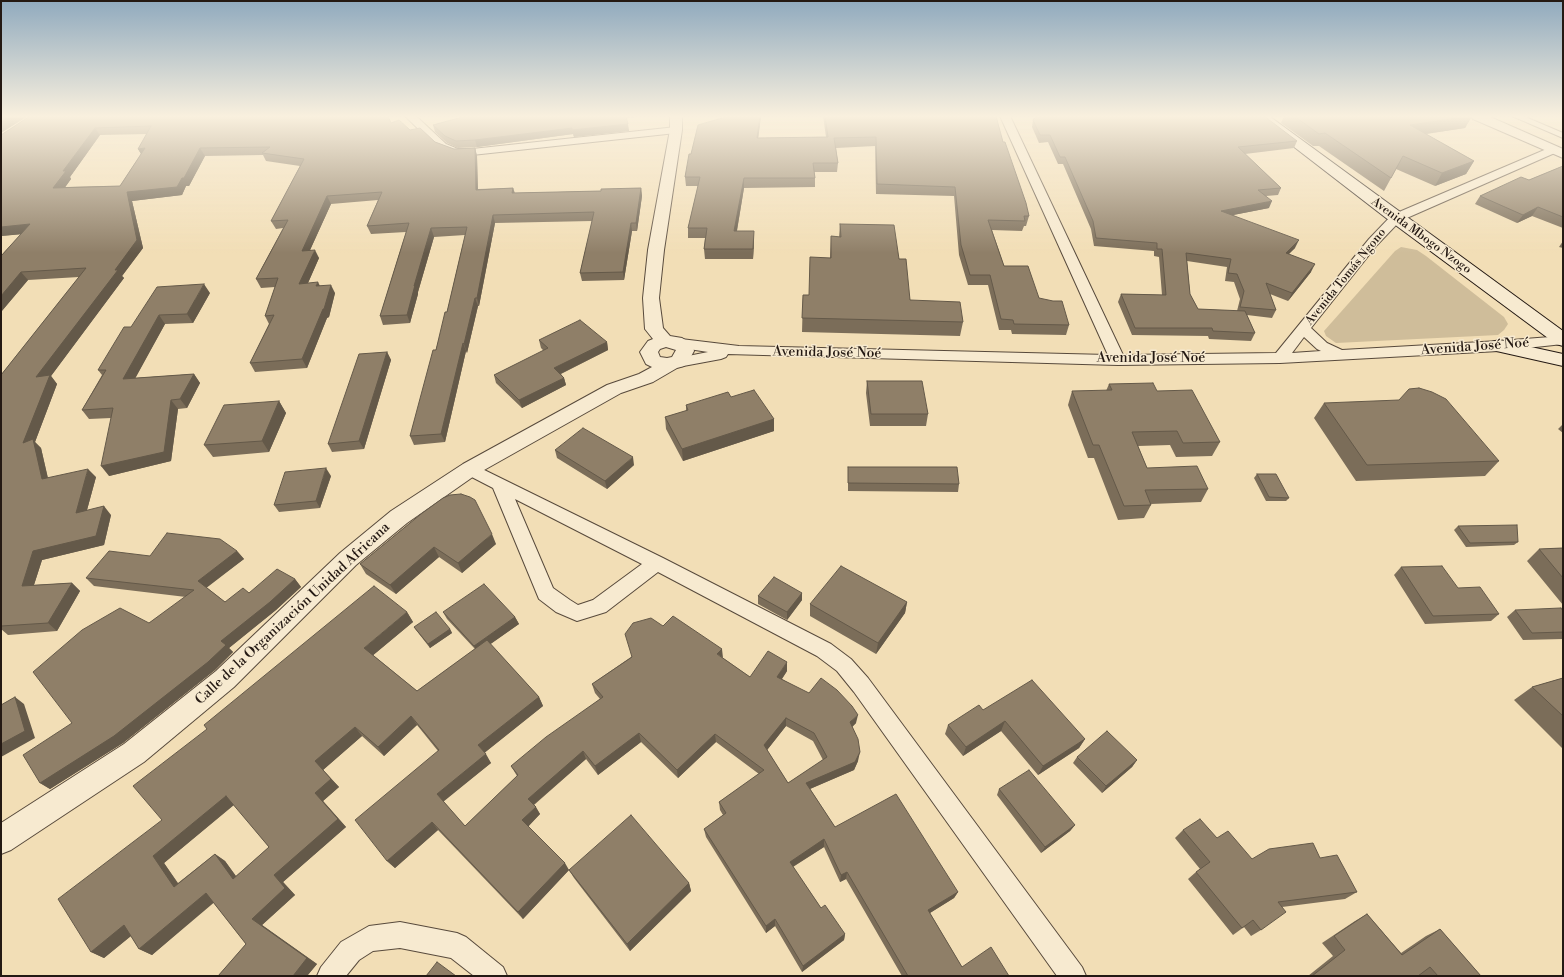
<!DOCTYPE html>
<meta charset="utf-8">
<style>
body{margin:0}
#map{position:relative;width:1564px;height:977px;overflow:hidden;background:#f2deb6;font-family:"Libre Bodoni",serif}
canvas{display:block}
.frame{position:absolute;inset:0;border:2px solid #241913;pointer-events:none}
</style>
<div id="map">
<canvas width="1564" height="977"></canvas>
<div class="frame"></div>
</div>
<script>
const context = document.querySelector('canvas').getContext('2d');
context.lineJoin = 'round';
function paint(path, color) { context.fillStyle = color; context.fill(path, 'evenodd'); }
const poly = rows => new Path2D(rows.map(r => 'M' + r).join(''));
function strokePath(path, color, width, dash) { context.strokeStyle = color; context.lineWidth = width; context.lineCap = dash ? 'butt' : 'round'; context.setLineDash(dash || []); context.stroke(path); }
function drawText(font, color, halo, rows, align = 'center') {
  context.font = font + ' "Libre Bodoni",serif'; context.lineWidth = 3; context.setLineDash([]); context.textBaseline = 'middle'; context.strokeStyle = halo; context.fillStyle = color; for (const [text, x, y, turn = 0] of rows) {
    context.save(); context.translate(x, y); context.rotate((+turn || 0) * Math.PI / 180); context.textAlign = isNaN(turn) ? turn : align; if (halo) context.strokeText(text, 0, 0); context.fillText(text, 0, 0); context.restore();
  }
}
const green = poly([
 [1401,247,1417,250,1426,256,1504,317,1508,324,1504,330,1498,335,1336,343,1326,336,1324,331,1395,251]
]);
const pedestrian = poly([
 [1512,116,1523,116,1563,133,1563,138,1512,116]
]);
const minor = poly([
 [405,116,416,116,446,144,458,149,472,149,676,127,681,130,676,133,472,155,457,155,438,148,405,116],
 [1000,116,1010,116,1123,355,1276,353,1369,239,1392,215,1549,148,1557,148,1558,150,1557,152,1400,221,1377,245,1311,328,1327,343,1342,350,1499,341,1563,336,1563,344,1499,351,1280,363,1118,365,728,354,726,357,721,359,678,367,673,365,671,362,673,359,708,352,676,347,674,344,676,341,681,339,739,346,1108,355,1000,116],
 [1304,337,1317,349,1321,351,1292,353,1304,337],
 [470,463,663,558,831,644,851,659,868,678,1082,967,1086,976,1057,976,854,692,837,671,817,656,658,572,606,612,577,621,556,612,539,599,493,488,464,473,462,469,464,465,470,463],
 [515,499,642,564,593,600,578,605,570,600,553,588,515,499],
 [400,922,457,933,466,937,503,967,507,976,474,976,451,958,400,948,373,951,359,960,346,976,317,976,321,967,341,942,369,926,400,922]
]);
const tertiary = poly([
 [670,116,682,116,682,130,664,250,659,298,663,328,670,336,682,338,690,343,693,347,694,351,688,362,684,366,677,368,653,382,621,393,477,474,407,523,356,565,234,687,144,762,11,850,1,854,1,823,124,744,216,671,340,553,391,511,463,464,607,385,639,374,652,367,646,364,640,352,648,341,653,339,645,329,643,298,648,250,670,130,670,116],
 [666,347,676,350,672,357,667,358,660,357,658,352,660,349,666,347],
 [1471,116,1488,116,1563,149,1563,158,1473,119,1471,116]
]);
const secondary = poly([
 [1254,116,1269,116,1563,331,1563,346,1556,344,1390,221,1254,116],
 [1499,340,1563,354,1563,366,1492,350,1490,346,1492,342,1499,340]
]);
const wall = poly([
 [30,116,391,123,410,130,435,142,454,149,475,148,477,156,478,189,513,188,515,193,601,191,641,188,642,196,637,231,632,231,624,280,582,281,580,273,592,221,495,223,479,306,478,306,467,353,466,351,445,442,414,445,410,436,447,312,465,235,434,237,418,292,418,294,410,323,383,325,380,316,406,232,371,234,367,226,378,200,331,204,310,250,319,258,308,283,320,286,335,293,329,317,327,318,307,368,255,372,250,363,269,324,265,316,275,287,261,288,256,279,283,228,276,229,271,221,300,166,266,161,263,155,205,156,189,186,186,186,182,195,132,201,143,248,122,276,124,278,51,376,57,384,35,442,41,448,48,478,96,477,87,510,111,515,104,545,42,560,34,585,72,583,80,591,57,631,8,635,1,629,1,375,79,277,28,280,1,312,1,256,21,234,1,236,1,135],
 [147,134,138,149,141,154,120,186,65,187,71,179,70,177,100,135],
 [466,116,651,116,626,118,629,131,574,137,573,134,477,147,458,148,447,143,435,132,433,125],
 [729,116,761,116,758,138,826,137,823,116,996,116,1003,142,1029,216,1026,226,1024,226,1022,231,992,230,1004,266,1069,325,1066,335,1012,334,1011,330,999,330,988,285,968,285,959,255,954,196,876,194,875,146,836,148,838,163,837,172,814,172,815,178,815,187,744,188,737,231,754,241,753,259,705,259,704,249,705,238,688,238,688,228,698,186,686,186,685,177,691,154],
 [1284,116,1472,116,1465,128,1426,134,1474,161,1466,174,1435,186,1396,169,1384,191,1319,146,1313,146,1281,123],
 [1033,120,1297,141,1294,148,1245,154,1281,188,1278,195,1266,196,1269,208,1233,215,1295,248,1288,254,1311,272,1288,301,1270,294,1276,310,1272,318,1247,315,1255,333,1251,341,1209,339,1208,336,1132,335,1118,302,1121,294,1162,295,1159,257,1154,256,1154,251,1094,246,1091,229,1063,164,1058,164,1048,142,1039,143,1032,127],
 [1187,261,1227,267,1225,281,1234,282,1240,299,1237,311,1198,309,1190,294],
 [1563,166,1563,228,1532,216,1517,223,1475,204,1480,196,1529,180],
 [840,224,899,259,910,300,963,322,960,336,802,332,803,295,809,295,830,258,831,236,839,237],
 [1563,241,1563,248,1559,247],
 [210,293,193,323,165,324,135,378,194,374,200,383,187,408,178,409,171,461,109,476,111,418,89,419,82,410,102,375,98,370,131,327],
 [539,340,607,342,608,350,561,374,564,378,566,385,522,408,496,383,494,375,544,351,541,348],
 [387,352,391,360,364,449,332,452,328,444],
 [867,381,928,414,926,426,870,426,866,393],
 [1109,384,1157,391,1220,442,1212,456,1176,457,1170,445,1138,446,1147,468,1208,489,1201,502,1151,504,1151,505,1144,518,1118,520,1094,458,1088,458,1068,405,1072,391,1106,391],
 [279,401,286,413,269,452,213,457,204,445],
 [1324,403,1499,461,1485,476,1356,481,1314,418],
 [686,405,774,419,774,431,683,461,666,429,665,417,686,411],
 [1563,424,1563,433,1558,429],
 [555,450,634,465,607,489,557,458],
 [848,467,959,484,958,492,848,491],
 [1257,474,1289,498,1286,501,1266,501,1254,478],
 [331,476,320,508,279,512,274,505],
 [421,514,496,544,462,573,439,557,396,594,366,574,360,564],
 [1458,526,1518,542,1514,545,1466,547,1454,530],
 [1563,548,1563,605,1527,561,1539,549],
 [237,551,244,559,206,587,225,602,249,593,295,579,301,587,276,610,229,648,233,652,215,670,123,743,50,789,40,783,72,723,149,623,186,597,94,586,86,578,150,556],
 [1401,567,1458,588,1499,614,1491,621,1425,624,1394,575],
 [802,593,802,600,787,620,758,604,758,596],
 [907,602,905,613,876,654,810,616,810,604],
 [1515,610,1563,611,1563,639,1523,640,1507,617],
 [407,612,413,622,373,655,417,691,475,649,447,619,443,612,515,617,519,624,490,644,539,697,543,706,484,753,491,763,443,801,465,826,517,776,511,766,600,699,595,693,592,684,631,657,663,626,723,658,750,677,787,671,782,679,856,723,852,727,858,761,854,770,810,789,835,827,958,892,954,898,930,913,962,967,1009,976,902,976,846,879,840,882,824,847,793,867,821,908,845,934,844,940,802,972,775,926,766,933,706,837,704,829,723,815,720,810,719,802,759,774,716,742,678,778,641,742,598,775,586,759,534,805,540,814,528,826,569,870,689,883,691,891,630,951,574,878,569,870,523,919,438,830,395,868,387,861,438,751,417,725,384,756,362,736,323,770,339,787,323,801,346,827,283,882,295,895,262,925,317,964,307,976,218,976,246,944,213,902,152,955,139,949,131,936,104,958,91,952,162,820],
 [786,726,813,741,823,760,788,783,767,750],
 [234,805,269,847,236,876,225,861,215,854,178,883,164,863],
 [414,627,450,629,452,633,430,648,416,630],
 [1563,678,1563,749,1514,700,1532,687],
 [983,710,1085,739,1079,748,1038,775,1001,731,963,756,945,734,948,725],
 [1077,757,1137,760,1132,767,1102,793,1073,763],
 [999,789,1075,825,1070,831,1041,853,997,795],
 [1183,830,1217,838,1252,859,1320,858,1357,892,1345,899,1282,907,1261,930,1251,936,1244,927,1233,935,1188,879,1196,872,1200,869,1175,838],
 [1367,914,1401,953,1426,936,1440,929,1481,976,1308,976,1333,956,1322,943,1355,921]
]);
const shadedWall = poly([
 [10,116,28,116,1,133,1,122],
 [760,116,761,116,757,148,757,138],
 [1472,116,1465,128,1404,137,1410,125],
 [628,124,629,131,574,137,572,130],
 [95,128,100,135,70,177,71,179,59,196,53,188,63,171],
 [572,128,573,134,477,147,475,140],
 [145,148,143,157,138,149],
 [200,148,205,156,189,186,186,186,182,195,132,201,143,248,122,276,124,278,51,376,57,384,35,442,41,448,50,488,42,479,23,443,36,377,115,270,127,192,182,178],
 [475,148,477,156,478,198,476,190],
 [1474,161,1466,174,1435,186,1442,173],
 [744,178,744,188,735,241,734,231],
 [513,188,515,196,512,193],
 [641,188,642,196,637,231,636,223],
 [327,196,331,204,306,259,302,251],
 [1272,201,1269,208,1218,218,1221,211],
 [1538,207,1532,216,1517,223,1523,215],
 [493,215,495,223,479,306,477,298],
 [631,223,632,231,624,280,623,272],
 [30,224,36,233,1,236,1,227],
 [431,228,434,237,418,292,418,294,410,323,407,315,414,286],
 [754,231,754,241,753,259,753,249],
 [1299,240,1295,248,1282,261,1286,253],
 [315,250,319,258,304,292,299,284],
 [1315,264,1311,272,1288,301,1292,293],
 [21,272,28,280,1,312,1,296],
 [318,282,322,290,316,286],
 [204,284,210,293,193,323,187,314],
 [331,285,335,293,329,317,327,318,307,368,302,359],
 [475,298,478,306,467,353,464,344],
 [159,315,165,324,130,388,123,379],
 [607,342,608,350,556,376,554,368],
 [463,343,466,351,445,442,441,434],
 [387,352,391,360,364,449,359,441],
 [194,374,200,383,187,408,180,399],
 [564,378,566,385,522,408,519,400],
 [171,400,178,409,171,461,109,476,101,466],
 [279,401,286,413,269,452,262,441],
 [774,419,774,431,683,461,682,449],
 [633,457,634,465,607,489,605,481],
 [326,468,331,476,320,508,316,501],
 [88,469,96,477,84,521,76,513],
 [104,506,111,515,104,545,42,560,31,594,22,586,33,551],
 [492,534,496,544,462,573,458,563],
 [434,547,439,557,396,594,390,585],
 [237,551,244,559,205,589,198,581],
 [295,579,301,587,276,610,229,648,233,652,215,670,123,743,50,789,40,783,221,641],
 [72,583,80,591,57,631,48,623],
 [802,593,802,600,787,620,787,612],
 [907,602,905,613,876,654,878,643],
 [407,612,413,622,371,657,364,648],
 [515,617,519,624,478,653,474,646],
 [450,629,452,633,430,648,428,644],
 [722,649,723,658,717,654],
 [787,662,787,671,777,686,777,677],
 [15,697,24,704,35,738,1,757,1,744],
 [539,697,543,706,483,754,478,745],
 [858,715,856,723,849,730,850,722],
 [411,716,417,725,384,756,378,747],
 [786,718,786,726,764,754,764,745],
 [1005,721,1001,731,963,756,966,747],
 [355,727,362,736,323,770,339,787,323,801,346,827,283,882,295,895,262,925,317,964,307,976,293,976,252,919,274,875,315,761],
 [639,733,641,742,598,775,595,766],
 [715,734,716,742,678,778,677,770],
 [1085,739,1079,748,1038,775,1043,766],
 [583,751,586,759,532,806,528,799],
 [860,752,858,761,854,770,805,791,806,783],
 [486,754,491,763,443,802,437,794],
 [1137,760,1132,767,1102,793,1106,786],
 [226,796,236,803,164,863,185,894,174,887,153,856],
 [536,807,540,814,527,828,522,820],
 [432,822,438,830,395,868,387,861],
 [1075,825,1070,831,1041,853,1045,847],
 [824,839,824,847,789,869,790,862],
 [215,854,225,861,243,886,233,879],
 [565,863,569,870,523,919,518,912],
 [847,872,846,879,840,882,841,875],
 [689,883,691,891,630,951,627,944],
 [958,892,954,898,925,916,928,910],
 [206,893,217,900,152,955,139,949],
 [775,919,775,926,766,933,766,926],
 [124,925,137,931,104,958,91,952],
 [845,934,844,940,802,972,803,966]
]);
const building = poly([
 [1,116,10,116,1,122,1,116],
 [30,116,388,116,391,123,399,120,410,130,420,128,435,142,454,149,475,148,476,190,513,188,512,193,601,191,601,189,641,188,636,223,631,223,623,272,580,273,594,212,493,215,477,298,475,298,464,344,463,343,441,434,410,436,433,350,436,350,445,312,447,312,467,227,431,228,414,286,415,285,407,315,380,316,409,223,367,226,382,192,327,196,302,251,315,250,299,284,318,282,316,286,331,285,324,309,323,309,302,359,250,363,274,315,265,316,278,278,256,279,288,220,271,221,304,159,262,153,270,147,200,148,184,178,182,178,177,187,127,192,137,240,115,270,118,270,36,377,50,375,23,443,33,439,42,479,88,469,76,513,104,506,96,536,33,551,22,586,72,583,48,623,1,626,1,375,86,268,21,272,1,296,1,256,30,224,1,227,1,135,30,116],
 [151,126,138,149,145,148,120,186,53,188,66,171,63,171,95,128,151,126],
 [466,116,626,116,628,124,572,130,572,128,475,140,456,141,445,136,433,125,466,116],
 [729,116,760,116,757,138,828,137,825,116,996,116,1003,142,1005,142,1026,203,1029,216,1024,216,1025,221,988,220,1004,266,1028,266,1039,298,1053,301,1062,301,1069,325,1014,324,1013,320,1001,319,990,275,970,275,961,245,955,187,877,184,876,137,834,138,838,163,813,163,815,178,744,178,734,231,754,231,753,249,704,249,707,228,688,228,700,177,685,177,689,154,691,154,698,125,729,116],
 [1036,116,1264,116,1297,141,1238,147,1281,188,1258,190,1272,201,1221,211,1299,240,1286,253,1315,264,1292,293,1266,283,1276,310,1240,307,1244,291,1237,274,1228,273,1231,259,1186,253,1190,294,1198,309,1245,311,1255,333,1213,331,1212,328,1135,328,1121,294,1166,295,1162,249,1157,249,1157,243,1096,238,1093,221,1065,157,1060,157,1050,135,1040,135,1033,120,1036,116],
 [1294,116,1471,116,1410,125,1474,161,1442,173,1403,156,1391,178,1325,133,1319,134,1294,116],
 [1563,166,1563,217,1538,207,1523,215,1480,196,1521,177,1529,180,1563,166],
 [840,224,894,225,899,259,906,259,910,300,960,302,963,322,802,318,803,295,809,295,810,257,831,258,831,236,841,237,840,224],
 [204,284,187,314,159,315,123,379,194,374,180,399,171,400,164,452,101,466,113,408,82,410,106,370,98,370,124,327,131,327,157,287,204,284],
 [580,320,607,342,554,368,564,378,519,400,494,375,548,348,539,340,580,320],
 [387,352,359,441,328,444,359,354,387,352],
 [867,381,922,381,928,414,871,414,867,381],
 [1153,383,1157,391,1192,390,1220,442,1183,443,1177,431,1132,432,1147,468,1197,466,1208,489,1145,490,1151,505,1124,506,1099,445,1093,445,1072,391,1112,390,1109,384,1153,383],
 [1419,388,1432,392,1446,399,1499,461,1367,465,1324,403,1399,400,1409,389,1419,388],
 [754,390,774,419,682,449,665,417,688,410,686,405,728,392,731,397,754,390],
 [279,401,262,441,204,445,224,405,279,401],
 [583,428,633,457,605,481,555,450,583,428],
 [848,467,957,467,959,484,848,483,848,467],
 [326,468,316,501,274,505,285,472,326,468],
 [1257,474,1276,474,1289,498,1269,497,1257,474],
 [461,494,470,497,475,500,492,534,458,563,434,547,390,585,360,564,421,514,443,498,450,495,461,494],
 [1517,525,1518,542,1470,543,1458,526,1517,525],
 [167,533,220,539,237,551,198,581,225,602,243,588,249,593,277,569,295,579,270,602,221,641,226,645,208,662,114,736,40,783,23,755,72,723,33,672,82,630,120,608,149,623,194,590,86,578,109,551,150,556,167,533],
 [1563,548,1563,578,1539,549,1563,548],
 [841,566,907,602,878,643,810,604,841,566],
 [1442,566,1458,588,1480,587,1499,614,1433,616,1401,567,1442,566],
 [774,577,802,593,787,612,758,596,774,577],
 [484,584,515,617,474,646,443,612,484,584],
 [374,586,407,612,364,648,417,691,487,640,539,697,478,745,486,754,437,794,465,826,518,775,511,766,546,737,603,697,592,684,632,657,625,634,633,623,651,618,663,626,673,616,722,649,717,654,750,677,768,651,787,662,777,677,809,693,821,678,837,690,852,706,858,715,850,722,858,739,860,752,855,762,806,783,835,827,896,794,958,892,928,910,962,967,991,947,1009,976,908,976,847,872,841,875,824,839,790,862,821,908,825,905,845,934,803,966,775,919,766,926,704,829,726,813,719,802,764,770,715,734,677,770,639,733,595,766,583,751,528,799,536,807,522,820,565,863,518,912,432,822,387,861,355,820,439,750,411,716,378,747,355,727,315,761,331,779,315,793,338,819,274,875,285,888,252,919,307,958,293,976,218,976,246,944,206,893,139,949,124,925,91,952,58,899,162,820,133,786,207,729,204,725,374,586],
 [786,718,814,733,827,757,788,783,764,745,786,718],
 [226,796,269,847,233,879,215,854,174,887,153,856,226,796],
 [1561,608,1563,611,1563,632,1532,633,1515,610,1561,608],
 [436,612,450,629,428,644,414,627,436,612],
 [1563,678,1563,716,1532,687,1563,678],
 [1032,680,1085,739,1043,766,1005,721,966,747,948,725,979,705,983,710,1032,680],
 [15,697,25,731,1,744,1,705,15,697],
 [1107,731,1137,760,1106,786,1077,757,1107,731],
 [1029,770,1075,825,1045,847,999,789,1029,770],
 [631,815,689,883,627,944,569,870,631,815],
 [1200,819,1217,838,1228,831,1252,859,1269,849,1313,843,1320,858,1337,855,1357,892,1278,902,1286,912,1261,930,1253,920,1242,928,1196,872,1210,862,1183,830,1200,819],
 [1367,914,1402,955,1440,929,1481,976,1438,976,1430,967,1418,976,1312,976,1345,950,1334,936,1367,914],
 [437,962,456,976,426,976,437,962]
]);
const farStreetnames = [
 ["Avenida Mbogo Nzogo",1421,236,36],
 ["Avenida Tomás Ngono",1346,277,-51]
];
const streetNames = [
 ["Avenida José Noé",1475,347,-4],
 ["Avenida José Noé",827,353,1],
 ["Avenida José Noé",1151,359],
 ["Calle de la Organización Unidad Africana",293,614,-43]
];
paint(green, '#cfbd9a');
strokePath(pedestrian, '#584a3c', 2);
strokePath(minor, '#584a3c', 2);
strokePath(tertiary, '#584a3c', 2);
strokePath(secondary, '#241913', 2);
paint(pedestrian, '#f7ead0');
paint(minor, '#f7ead0');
paint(tertiary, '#f7ead0');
paint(secondary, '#f7ead0');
paint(wall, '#7b6d59');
paint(shadedWall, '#645949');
paint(building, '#8f7f68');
strokePath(building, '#645949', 1);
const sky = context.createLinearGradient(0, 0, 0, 253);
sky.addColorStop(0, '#90aabe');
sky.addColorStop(0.46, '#f9f0de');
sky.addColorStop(1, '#f9f0de00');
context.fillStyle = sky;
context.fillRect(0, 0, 1564, 253);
drawText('12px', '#241913', '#f7ead0', farStreetnames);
drawText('14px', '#241913', '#f7ead0', streetNames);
</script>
